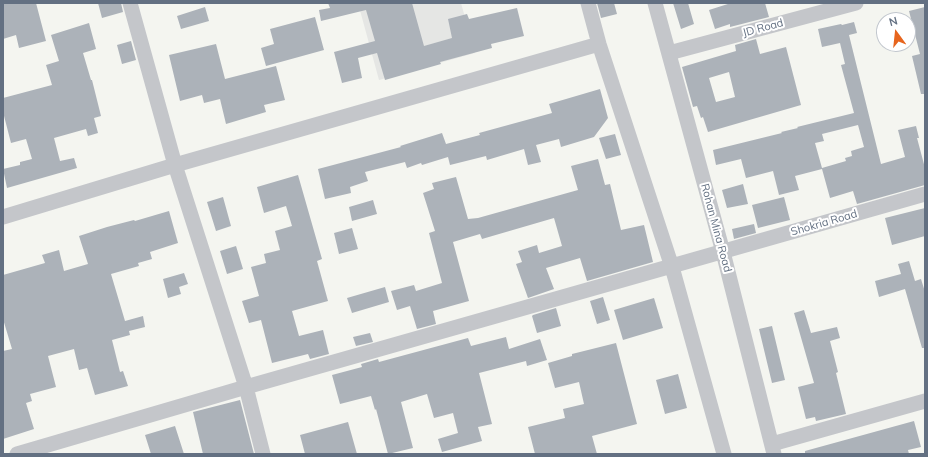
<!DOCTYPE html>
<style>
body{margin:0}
#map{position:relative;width:928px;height:457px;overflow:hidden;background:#f4f5f0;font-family:Mulish,sans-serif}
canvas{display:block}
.frame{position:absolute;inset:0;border:4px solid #637082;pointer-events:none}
.north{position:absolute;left:876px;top:12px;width:40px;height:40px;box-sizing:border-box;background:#fff;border:1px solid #c1c6cd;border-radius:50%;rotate:345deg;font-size:11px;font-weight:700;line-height:16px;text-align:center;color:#637082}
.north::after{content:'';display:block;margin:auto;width:14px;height:18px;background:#e7651e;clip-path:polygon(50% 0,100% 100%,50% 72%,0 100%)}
</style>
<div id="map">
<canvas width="928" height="457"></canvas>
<div class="frame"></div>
<div class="north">N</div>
</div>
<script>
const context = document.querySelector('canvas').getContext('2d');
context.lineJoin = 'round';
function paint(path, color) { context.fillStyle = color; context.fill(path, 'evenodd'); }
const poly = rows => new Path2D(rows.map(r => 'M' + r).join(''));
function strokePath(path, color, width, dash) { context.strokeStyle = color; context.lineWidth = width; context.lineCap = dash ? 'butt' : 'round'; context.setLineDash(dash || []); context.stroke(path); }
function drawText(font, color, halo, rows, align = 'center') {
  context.font = font + ' Mulish,sans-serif'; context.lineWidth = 4; context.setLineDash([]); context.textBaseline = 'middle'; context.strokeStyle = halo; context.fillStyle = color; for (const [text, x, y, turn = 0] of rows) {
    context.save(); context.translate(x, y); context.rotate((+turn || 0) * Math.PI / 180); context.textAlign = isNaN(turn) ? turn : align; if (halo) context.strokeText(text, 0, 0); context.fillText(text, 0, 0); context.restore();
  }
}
const built = poly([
 [358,3,461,3,475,53,379,80]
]);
const building = poly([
 [3,3,36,3,46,41,19,48,16,35,3,39],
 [98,3,121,3,123,12,102,18],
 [328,3,412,3,424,46,452,38,448,19,467,14,469,19,517,8,524,36,491,44,492,48,440,62,441,64,385,80,377,53,358,58,362,78,342,83,334,52,375,41,366,10,321,21,319,10,330,8],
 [597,3,614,3,617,14,601,18],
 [673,3,688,3,694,24,681,29],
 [731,3,765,3,769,17,730,27,730,24,715,29,709,10],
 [205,7,209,21,181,29,177,16],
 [925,7,925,94,921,94,912,56,920,54,909,11],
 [315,17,324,50,266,66,261,48,274,44,270,29],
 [854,22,857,33,849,35,881,164,905,157,898,130,916,126,919,138,917,138,925,168,925,185,857,204,853,191,830,198,822,169,795,176,799,190,779,195,773,171,746,178,741,159,716,165,713,150,782,133,781,132,798,128,797,127,854,113,841,65,845,64,840,43,822,47,818,29,841,24,842,25],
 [858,125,864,147,851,151,852,156,845,158,846,161,822,168,815,143,824,141,822,134],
 [89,23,96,49,83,53,91,80,92,80,101,116,94,118,98,133,88,136,86,129,54,138,60,161,74,158,77,168,7,188,3,169,20,165,20,162,32,159,26,139,11,143,3,112,3,98,52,85,46,65,59,61,51,35],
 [756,39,760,54,786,47,801,105,708,132,703,117,701,118,697,106,693,107,682,67,736,51,735,45],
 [729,72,735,97,716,102,709,78],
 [131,41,136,60,122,64,117,45],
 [216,44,225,79,276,66,285,100,264,105,266,112,226,124,220,99,204,103,202,95,180,101,169,55],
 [600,89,608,118,594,137,561,147,559,139,536,145,541,162,528,165,524,149,487,160,486,156,450,165,448,157,422,165,421,163,407,168,405,162,365,172,368,181,350,187,351,193,325,199,318,169,401,147,400,146,442,133,446,144,480,135,479,133,552,113,549,104],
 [615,134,621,155,606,159,599,138],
 [598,159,605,185,610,184,621,230,644,225,653,262,587,281,580,258,546,268,554,289,528,298,516,264,522,262,518,251,537,245,539,253,562,246,554,218,482,239,480,234,453,242,469,301,433,311,436,324,417,329,410,306,397,310,391,291,414,285,416,291,442,283,429,233,435,231,423,193,434,189,432,183,456,177,468,219,478,218,578,190,571,166],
 [298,175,322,259,317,261,328,301,292,311,299,336,323,330,329,354,310,359,308,354,272,363,261,320,249,323,242,301,259,296,251,267,266,263,264,254,280,250,275,231,292,226,286,206,264,213,257,187],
 [743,184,748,204,727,208,722,190],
 [223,197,231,226,216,231,207,202],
 [784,197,790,220,758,228,752,205],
 [373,200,377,214,352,221,349,207],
 [925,208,925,236,892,245,885,218],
 [169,211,178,243,150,252,152,259,138,263,139,266,111,274,125,321,143,316,145,327,129,331,130,335,112,340,120,372,123,371,128,386,95,395,87,368,79,370,74,349,48,356,56,387,30,394,32,401,26,403,34,429,3,439,3,351,12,349,3,319,3,275,45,263,42,255,59,250,64,271,88,264,79,236,107,227,134,220,135,221],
 [754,224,756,233,734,239,732,229],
 [352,228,358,249,339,254,334,233],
 [236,246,243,269,227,274,220,251],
 [909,261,915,281,921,279,925,292,925,348,922,348,905,289,879,297,875,281,901,274,898,264],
 [184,273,188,284,179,287,181,294,168,298,163,279],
 [385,287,389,302,352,313,347,298],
 [603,297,610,320,597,324,590,301],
 [654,298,663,328,623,340,614,310],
 [556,308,561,326,537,333,532,316,533,315],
 [804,310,811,333,837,327,840,338,830,341,838,372,836,373,846,414,816,421,815,417,806,419,798,387,814,383,794,313],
 [772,326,785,380,772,383,759,329],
 [370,333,373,342,356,346,353,337],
 [506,337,509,349,540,339,547,360,527,366,526,361,479,373,492,424,478,427,482,441,442,452,438,439,458,433,453,413,434,418,427,394,401,402,413,448,388,454,376,409,375,410,371,396,340,404,332,375,362,367,361,364,378,359,379,362,468,338,471,346],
 [616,343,637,424,592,436,597,454,535,454,528,427,565,418,563,409,584,404,579,382,555,388,548,363,572,356,572,354],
 [678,374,687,408,665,414,656,380],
 [240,400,254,454,203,454,193,412],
 [914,421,921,447,908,450,909,454,805,454,805,451],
 [348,422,357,454,305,454,300,435],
 [175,426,184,454,151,454,145,435]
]);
const minor = poly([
 [130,3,175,165,246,387,263,454],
 [588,3,599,44,672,267,724,454],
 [655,3,723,252,774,454],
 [669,53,856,3],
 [3,217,175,165,599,44],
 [772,444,925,401],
 [17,454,246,387,925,194]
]);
const streetNames = [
 ["JD Road",763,28,-15],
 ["Shokria Road",824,223,-16],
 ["Rohan Mina Road",716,228,75]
];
paint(built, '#e5e6e4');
paint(building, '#acb2b9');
strokePath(minor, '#c4c6ca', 15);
drawText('11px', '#637082', '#fff', streetNames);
</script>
